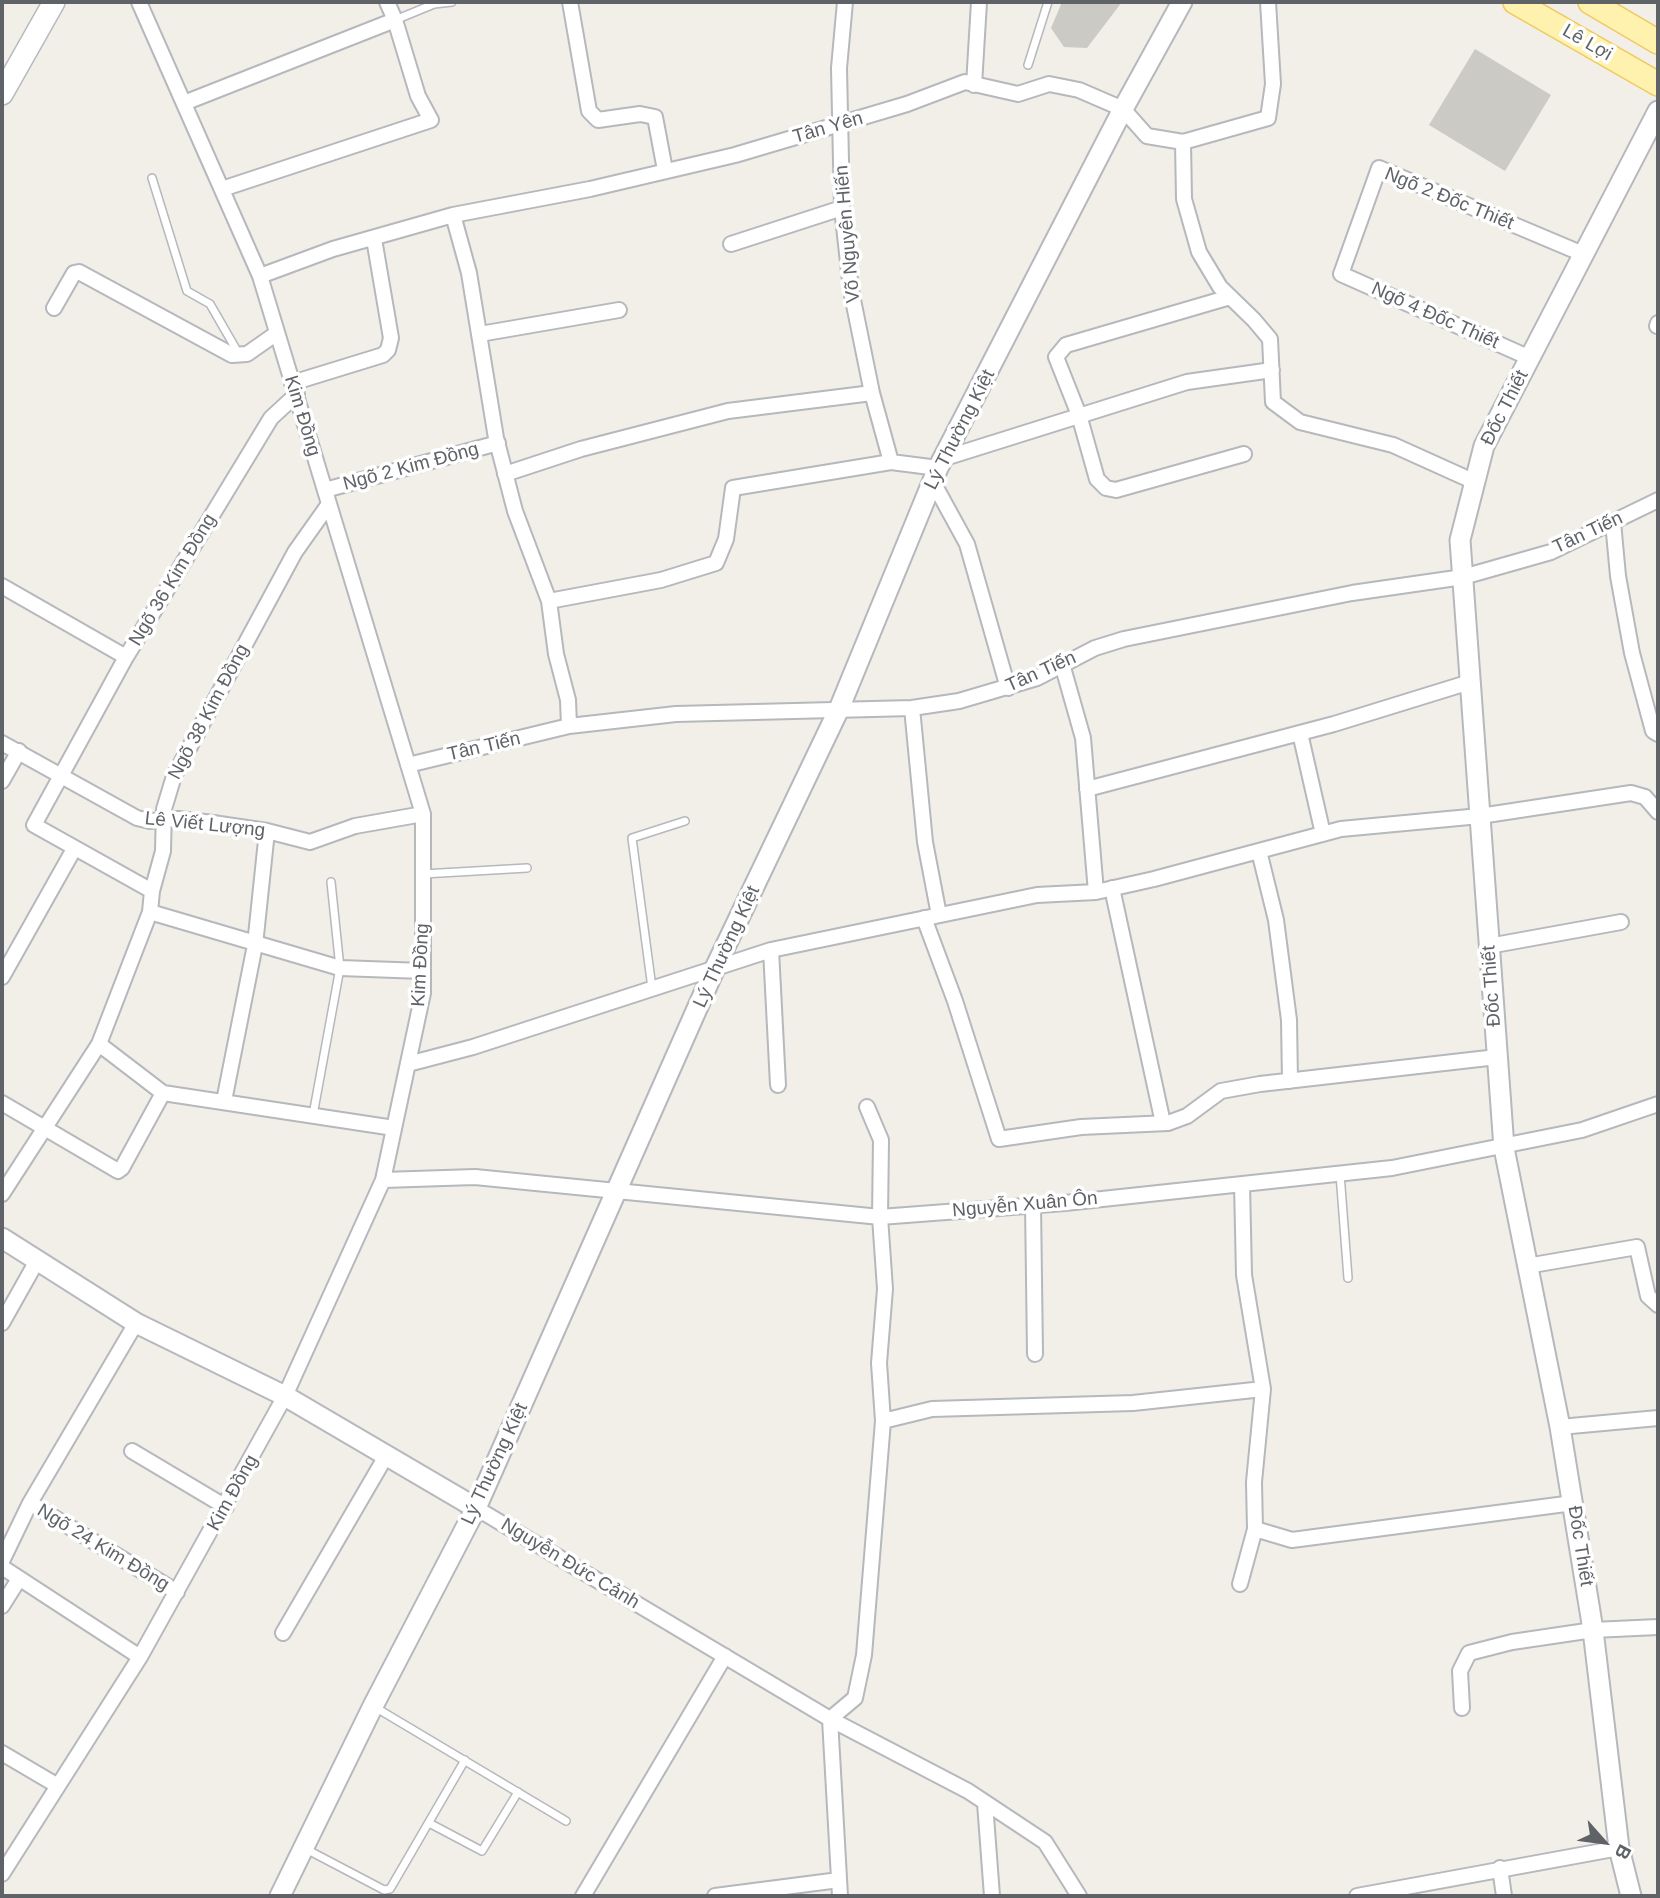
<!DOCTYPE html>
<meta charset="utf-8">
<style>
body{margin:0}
#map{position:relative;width:1660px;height:1898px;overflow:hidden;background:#f1efe8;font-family:Arial,sans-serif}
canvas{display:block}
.frame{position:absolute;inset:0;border:4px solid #5f6368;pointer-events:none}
.north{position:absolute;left:1569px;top:1807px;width:70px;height:70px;-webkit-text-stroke:5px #fff;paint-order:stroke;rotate:118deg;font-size:19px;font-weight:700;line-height:28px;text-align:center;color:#5f6368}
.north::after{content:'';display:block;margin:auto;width:24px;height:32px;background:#5f6368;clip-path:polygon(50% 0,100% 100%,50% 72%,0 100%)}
</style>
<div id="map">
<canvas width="1660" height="1898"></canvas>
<div class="frame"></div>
<div class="north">B</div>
</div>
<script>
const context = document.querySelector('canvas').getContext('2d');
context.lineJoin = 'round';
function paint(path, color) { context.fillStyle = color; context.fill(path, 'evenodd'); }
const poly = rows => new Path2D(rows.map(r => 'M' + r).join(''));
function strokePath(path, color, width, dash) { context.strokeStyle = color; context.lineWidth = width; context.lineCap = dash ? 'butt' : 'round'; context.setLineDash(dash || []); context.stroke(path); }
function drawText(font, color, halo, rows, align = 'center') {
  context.font = font + ' Arial,sans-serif'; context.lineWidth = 7; context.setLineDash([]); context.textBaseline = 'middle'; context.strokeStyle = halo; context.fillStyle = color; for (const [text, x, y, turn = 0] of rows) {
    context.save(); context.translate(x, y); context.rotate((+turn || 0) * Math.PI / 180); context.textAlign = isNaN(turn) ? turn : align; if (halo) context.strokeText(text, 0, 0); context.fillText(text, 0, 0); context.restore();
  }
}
const building = poly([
 [1062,2,1122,2,1087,48,1064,47,1051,28],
 [1475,49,1551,95,1505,171,1429,125]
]);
const service = poly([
 [395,20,434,4,452,2],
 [1028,65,1048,2],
 [152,178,187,291,210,304,240,356],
 [423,874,527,868],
 [652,988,632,838,685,821],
 [313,1115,340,968,331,882],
 [1340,1174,1348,1278],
 [373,1706,566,1821],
 [429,1823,482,1851,518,1792],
 [304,1848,384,1890,390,1889,465,1760]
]);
const minor = poly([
 [570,2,589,111,598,120,640,114,655,117,665,170],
 [845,2,839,68,842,208,851,290,872,393,891,462],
 [974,85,979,2],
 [184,103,395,20],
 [1183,142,1184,199,1199,252,1220,287,1254,320,1270,339,1273,402,1300,422,1393,445,1475,482],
 [222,189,431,120,418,96,395,20,387,2],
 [453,215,469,273,496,438,515,511,549,601,556,654,568,700,569,726],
 [731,244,842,208],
 [260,276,333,249,453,215,590,189,735,155,907,104,965,82,1018,94,1049,84,1079,90,1123,109,1147,136,1183,142,1268,118,1273,84,1268,2],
 [1230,297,1066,345,1056,357,1079,415,1097,479,1106,488,1116,490,1244,454],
 [54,308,74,273,79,272,232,355,247,354,277,333],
 [1657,326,1658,323],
 [480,334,619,310],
 [1530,358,1341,274,1379,168,1583,254],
 [292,383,383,355,388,350,391,338,374,239],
 [945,458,1187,382,1272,370],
 [505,474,581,449,728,411,872,393],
 [933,482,967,544,1008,688],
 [325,490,498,443],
 [1613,522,1618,576,1632,653,1653,731,1658,734],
 [2,586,126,657],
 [549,601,661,580,716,563,726,539,733,488,891,462,938,468],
 [1062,664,1083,738,1096,892],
 [912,708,925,842,939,915],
 [1300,733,1323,834],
 [2,743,137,818,150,821,178,819,213,823,267,831,310,842,355,826,423,814],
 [408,765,569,726,676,714,912,708,959,701,1037,678,1095,648,1124,639,1352,593,1463,577,1551,552,1658,500],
 [2,781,19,751],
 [1087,789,1334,724,1470,682],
 [1259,851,1276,920,1289,1020,1290,1081],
 [1112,888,1163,1123],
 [152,891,34,825,126,657,271,418,297,394],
 [150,912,340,968,423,971],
 [924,918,955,1001,999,1139,1081,1127,1168,1123,1187,1116,1221,1091,1260,1084,1497,1057],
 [1489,946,1621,922],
 [771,950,778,1085],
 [2,977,74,849],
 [99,1044,163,1093,394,1128],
 [408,1064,473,1047,771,950,1037,895,1096,892,1154,879,1341,829,1480,816,1631,793,1645,797,1658,812],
 [224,1101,255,945,267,831],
 [2,1103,118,1171,122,1168,163,1093],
 [383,1180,475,1177,880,1217,1065,1203,1392,1168,1582,1130,1658,1104],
 [2,1194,99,1044,150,912,152,891,163,851,164,809,174,776,295,552,329,504],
 [1033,1204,1035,1354],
 [1527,1266,1637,1247,1648,1296,1658,1305],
 [2,1323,38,1259],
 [883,1421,932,1409,1133,1403,1263,1389],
 [1560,1427,1658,1418],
 [132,1451,226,1507],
 [30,1503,177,1592],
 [476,1508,830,1719,968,1791,1045,1842,1079,1896],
 [1255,1529,1292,1540,1573,1503],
 [2,1561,30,1503,136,1323],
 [2,1567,140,1657],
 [1240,1584,1255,1529,1254,1482,1263,1389,1244,1275,1242,1184],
 [2,1606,19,1579],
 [283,1633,386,1456],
 [1462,1708,1460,1671,1469,1653,1512,1642,1593,1630,1658,1627],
 [2,1753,58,1786],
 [985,1803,992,1896],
 [1500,1868,1504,1896],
 [2,1874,140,1657,285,1396,383,1180,423,993,423,814,260,276,139,2],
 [583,1896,725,1656],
 [715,1896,839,1880],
 [840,1896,830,1719,855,1698,864,1655,883,1421,879,1363,885,1289,880,1217,881,1140,867,1107],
 [1357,1896,1619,1848]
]);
const tertiary = poly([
 [2,1238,136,1323,285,1396,476,1508],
 [280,1896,373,1706,476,1508,715,968,839,709,938,468,1123,109,1182,2],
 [1631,1896,1619,1848,1593,1630,1560,1427,1504,1148,1460,540,1484,446,1658,111]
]);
const secondary = poly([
 [2,94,54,2]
]);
const primary = poly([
 [1515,2,1658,84],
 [1590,2,1658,42]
]);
const streetNames = [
 ["Lê Lợi",1587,43,30],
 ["Tân Yên",828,128,-16],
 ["Ngõ 2 Đốc Thiết",1449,199,22],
 ["Võ Nguyên Hiến",848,234,-95],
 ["Ngõ 4 Đốc Thiết",1435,316,24],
 ["Đốc Thiết",1505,408,-63],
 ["Kim Đồng",302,416,73],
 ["Lý Thường Kiệt",960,430,-63],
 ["Ngõ 2 Kim Đồng",411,467,-15],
 ["Tân Tiến",1588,533,-25],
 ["Ngõ 36 Kim Đồng",173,580,-59],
 ["Tân Tiến",1041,672,-24],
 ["Ngõ 38 Kim Đồng",209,712,-62],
 ["Tân Tiến",484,747,-13],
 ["Lê Viết Lượng",205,825,6],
 ["Lý Thường Kiệt",727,947,-65],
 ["Kim Đồng",421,965,-87],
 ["Đốc Thiết",1492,986,-94],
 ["Nguyễn Xuân Ôn",1025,1205,-5],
 ["Lý Thường Kiệt",495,1464,-65],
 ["Kim Đồng",233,1493,-61],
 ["Đốc Thiết",1580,1546,81],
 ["Ngõ 24 Kim Đồng",103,1548,31],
 ["Nguyễn Đức Cảnh",570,1564,31]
];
paint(building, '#cccac5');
strokePath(service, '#b5b8bc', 10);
strokePath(minor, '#b5b8bc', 18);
strokePath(tertiary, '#b5b8bc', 23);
strokePath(secondary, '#b6babf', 24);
strokePath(primary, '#f2c960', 26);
strokePath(service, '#fff', 7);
strokePath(minor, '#fff', 14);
strokePath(tertiary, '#fff', 19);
strokePath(secondary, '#fff', 21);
strokePath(primary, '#fff2af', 23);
drawText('19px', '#5f6368', '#fff', streetNames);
</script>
